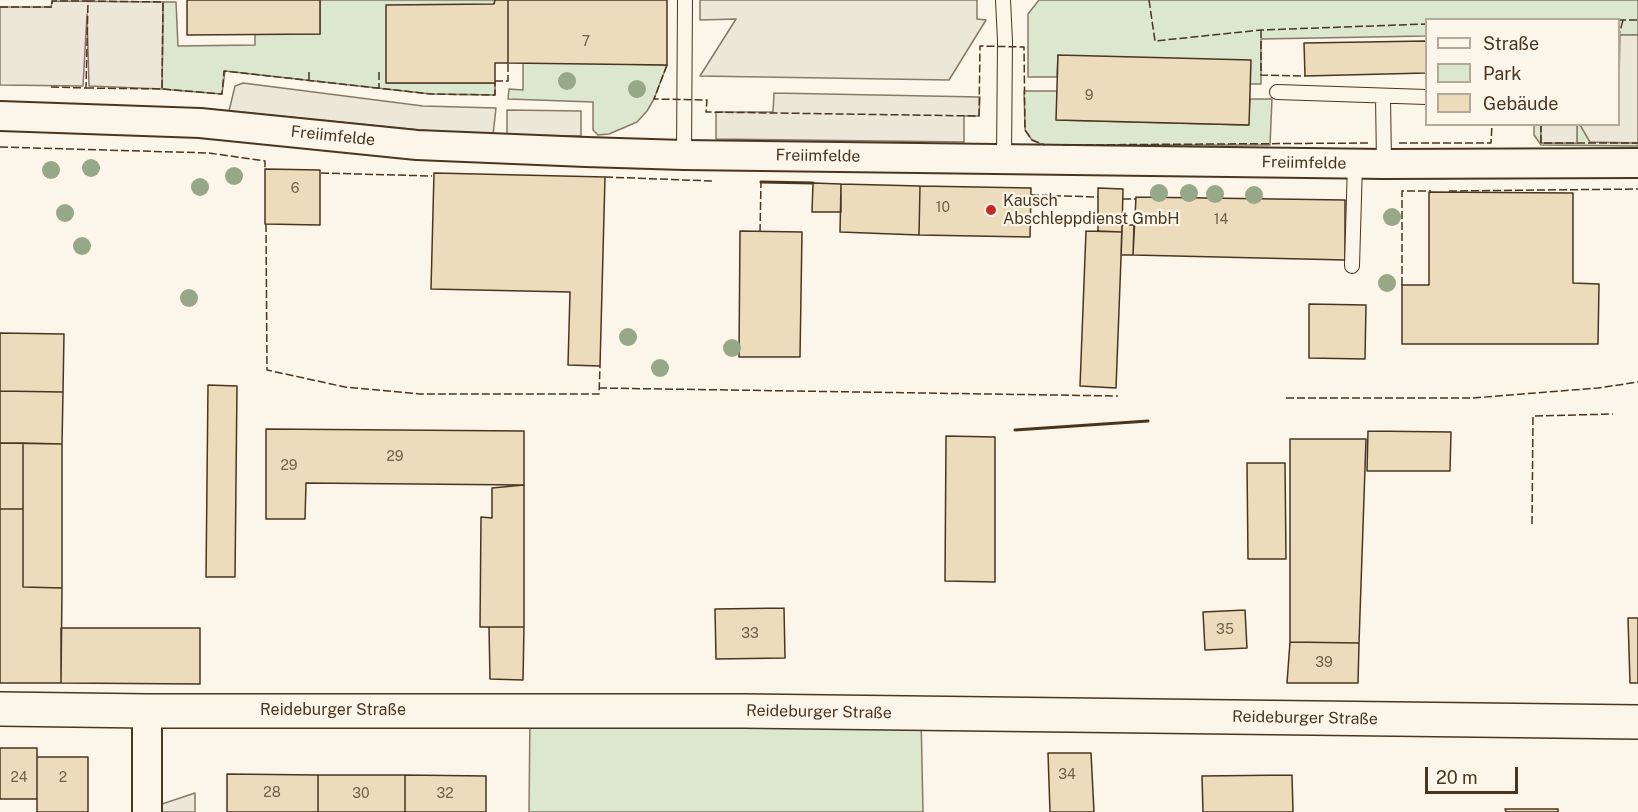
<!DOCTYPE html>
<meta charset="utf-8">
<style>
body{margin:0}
#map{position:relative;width:1638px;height:812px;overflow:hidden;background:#fbf6e9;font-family:"Public Sans",sans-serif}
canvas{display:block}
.legend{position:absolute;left:1425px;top:18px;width:195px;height:108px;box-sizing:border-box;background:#fbf6e9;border:2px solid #b4a999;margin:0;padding:8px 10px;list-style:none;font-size:18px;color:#4a3520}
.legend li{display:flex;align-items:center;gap:12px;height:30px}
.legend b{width:30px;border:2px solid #b4a999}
.scale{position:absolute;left:1425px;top:767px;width:93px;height:27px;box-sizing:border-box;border:3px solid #4a3520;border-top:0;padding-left:8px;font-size:18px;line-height:21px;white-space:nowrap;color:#4a3520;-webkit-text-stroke:4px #fbf6e9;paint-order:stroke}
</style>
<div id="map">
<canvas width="1638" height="812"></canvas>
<ul class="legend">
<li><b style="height:8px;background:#fbf6e9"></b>Straße</li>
<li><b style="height:16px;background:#dce7d0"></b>Park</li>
<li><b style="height:16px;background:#ecdcbc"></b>Gebäude</li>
</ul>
<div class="scale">20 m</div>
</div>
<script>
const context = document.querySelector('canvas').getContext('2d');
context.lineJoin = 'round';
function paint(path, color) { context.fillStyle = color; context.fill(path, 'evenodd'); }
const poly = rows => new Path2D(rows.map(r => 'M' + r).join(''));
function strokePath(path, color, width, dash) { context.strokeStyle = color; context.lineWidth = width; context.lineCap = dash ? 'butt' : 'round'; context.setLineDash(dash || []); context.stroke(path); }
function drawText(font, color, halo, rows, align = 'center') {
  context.font = font + ' "Public Sans",sans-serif'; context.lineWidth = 4.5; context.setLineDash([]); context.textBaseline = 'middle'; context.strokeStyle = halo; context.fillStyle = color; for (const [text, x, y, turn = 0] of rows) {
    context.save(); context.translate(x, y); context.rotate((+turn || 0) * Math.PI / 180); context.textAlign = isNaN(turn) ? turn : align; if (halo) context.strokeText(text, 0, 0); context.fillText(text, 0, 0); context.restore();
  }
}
const green = poly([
 [320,0,495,0,494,4,387,83,495,83,495,95,431,94,225,71,222,94,162,89,163,2,176,2,178,46,255,45,255,34,320,34,320,0],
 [1039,0,1638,0,1638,35,1619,35,1618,20,1426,20,1426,36,1261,39,1261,84,1250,84,1058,55,1057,77,1028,77,1028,14,1039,0],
 [523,62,667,65,654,99,647,111,637,122,609,134,598,135,593,130,593,102,508,99,509,89,523,90,523,62],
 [1024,91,1057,91,1057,120,1248,125,1250,99,1272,99,1270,145,1043,145,1032,140,1025,130,1024,91],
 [1580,124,1590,142,1638,143,1638,146,1541,145,1534,135,1534,125,1541,125,1541,143,1577,143,1577,125,1580,124],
 [530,712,921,714,923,812,529,812,530,712]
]);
const parking = poly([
 [700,0,977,0,977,19,986,20,949,80,700,76,736,19,700,20,700,0],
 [52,1,163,2,162,89,89,86,87,14,83,86,0,85,0,7,51,7,52,1],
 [1620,35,1638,35,1638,143,1590,142,1580,125,1618,124,1620,35],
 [243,83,423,106,496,108,493,135,419,130,229,111,235,86,243,83],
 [774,93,980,97,979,116,964,116,964,142,716,139,716,112,773,112,774,93],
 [507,110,581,111,581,136,507,135,507,110],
 [1541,125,1577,125,1577,143,1541,143,1541,125],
 [195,793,195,812,162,812,162,804,195,793]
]);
const building = poly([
 [187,0,320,0,320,34,187,35,187,0],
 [495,0,508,0,508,63,495,63,495,83,386,83,386,5,494,4,495,0],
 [508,0,667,0,667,65,508,63,508,0],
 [1426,41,1426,73,1305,76,1304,43,1426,41],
 [1058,55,1251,60,1249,125,1056,120,1058,55],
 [265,169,320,170,320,225,265,224,265,169],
 [434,173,605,177,600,366,568,365,570,292,431,289,434,173],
 [813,183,841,184,841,212,812,212,813,183],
 [841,184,920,186,919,235,840,232,841,184],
 [920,186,1031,188,1030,237,919,235,920,186],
 [1098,188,1123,189,1122,232,1098,231,1098,188],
 [1429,192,1573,193,1573,283,1599,284,1598,344,1402,344,1402,285,1429,285,1429,192],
 [1136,197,1345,200,1345,260,1133,255,1136,197],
 [1122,225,1134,225,1133,255,1121,255,1122,225],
 [740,231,802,232,800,357,739,357,740,231],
 [1086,231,1122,232,1116,388,1080,386,1086,231],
 [1309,304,1366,305,1365,359,1309,358,1309,304],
 [0,333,64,334,63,392,0,391,0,333],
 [208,385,237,386,235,577,206,577,208,385],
 [0,391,63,392,62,444,0,443,0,391],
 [266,429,524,431,524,485,306,483,305,519,266,519,266,429],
 [1368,431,1451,432,1450,471,1367,471,1368,431],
 [946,436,995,437,995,582,945,581,946,436],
 [1290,439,1366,439,1359,643,1290,642,1290,439],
 [0,443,23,443,23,509,0,509,0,443],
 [23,443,62,444,62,588,23,587,23,443],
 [1247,463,1285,463,1286,559,1248,559,1247,463],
 [524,485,524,627,480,627,481,517,492,518,492,488,524,485],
 [0,509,23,509,23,587,62,588,61,683,0,683,0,509],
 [784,608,785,658,716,659,715,609,784,608],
 [1245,610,1247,648,1205,650,1203,612,1245,610],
 [1628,618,1638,618,1638,683,1630,683,1628,618],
 [489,627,524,627,523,680,490,679,489,627],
 [61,628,200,628,200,684,61,683,61,628],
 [1290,642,1359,643,1358,683,1287,683,1290,642],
 [0,748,37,748,37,799,0,799,0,748],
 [1048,753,1091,753,1094,812,1050,812,1048,753],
 [37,757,88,757,88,812,37,812,37,757],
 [227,774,318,775,318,812,227,812,227,774],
 [318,775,405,775,405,812,318,812,318,775],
 [405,775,486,776,486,812,405,812,405,775],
 [1292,775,1293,812,1203,812,1202,776,1292,775],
 [1505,809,1558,809,1558,812,1506,812,1505,809]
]);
const service = poly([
 [1003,0,1005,41,1004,159],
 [1277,92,1426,97],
 [1383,96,1384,164],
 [684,155,685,0],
 [1352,266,1355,163]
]);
const minor = poly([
 [0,116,200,123,417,145,586,152,684,155,1384,164,1638,163],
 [147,812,147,711]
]);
const tertiary = poly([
 [0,709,147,711,744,711,1638,722]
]);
const fence = poly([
 [1149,0,1155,41,1261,30,1426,24],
 [0,7,52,7,52,1,88,1],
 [1618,20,1638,20],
 [1261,30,1261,75,1305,76],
 [1618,39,1623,20],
 [667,65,654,99,707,100,706,112,979,116,980,46,1024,47,1025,130,1032,140,1045,145],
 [379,72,379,88],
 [309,80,309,71],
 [495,81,508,81,508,63],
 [51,87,86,88,88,1,163,2,162,89],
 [86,88,162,89,222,94,224,71,431,94,495,95,495,83],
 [1541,124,1541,143,1638,143],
 [1399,143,1491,143,1492,124],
 [1063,145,1370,143],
 [0,147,209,153,265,161,265,169],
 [321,173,432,176],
 [605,177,712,181],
 [1449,191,1638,189],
 [1031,195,1098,197],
 [1123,199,1136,199],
 [266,224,267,370,345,387,420,394,599,394,600,366],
 [760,232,761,182],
 [1402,285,1402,191,1431,191],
 [599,388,1118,396],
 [1286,398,1473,398,1598,388,1638,382],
 [1532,524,1533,416,1613,414]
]);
const wall = poly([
 [761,182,813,183],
 [1015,430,1148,421]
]);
const trees = [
 [567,81],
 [637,89],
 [91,168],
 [51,170],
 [234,176],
 [200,187],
 [1159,193],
 [1189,193],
 [1215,194],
 [1254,195],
 [65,213],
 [1392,217],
 [82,246],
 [1387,283],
 [189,298],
 [628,337],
 [732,348],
 [660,368]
];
const markers = [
 [991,210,6,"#c62828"]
];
const numberNames = [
 ["7",586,42],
 ["9",1089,96],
 ["6",295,189],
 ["10",943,208],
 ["14",1221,220],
 ["29",395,457],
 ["29",289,466],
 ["35",1225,630],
 ["33",750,634],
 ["39",1324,663],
 ["34",1067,775],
 ["24",19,778],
 ["2",63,778],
 ["28",272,793],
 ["30",361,794],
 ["32",445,794]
];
const streetNames = [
 ["Freiimfelde",333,136,6],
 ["Freiimfelde",818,156,1],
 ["Freiimfelde",1304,163,1],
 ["Reideburger Straße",333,710],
 ["Reideburger Straße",819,712,1],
 ["Reideburger Straße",1305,718,1]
];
const poiNames = [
 ["Kausch",1003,201],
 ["Abschleppdienst GmbH",1003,219]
];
paint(green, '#dce7d0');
strokePath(green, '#887966', 1.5);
paint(parking, '#ede7d9');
strokePath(parking, '#887966', 1.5);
paint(building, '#ecdcbc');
strokePath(building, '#4a3520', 1.5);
strokePath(service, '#4a3520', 16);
strokePath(minor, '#4a3520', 32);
strokePath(tertiary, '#4a3520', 36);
strokePath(service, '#fbf6e9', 14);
strokePath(minor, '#fbf6e9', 28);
strokePath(tertiary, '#fbf6e9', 33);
strokePath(fence, '#4a3520', 1.5, [8, 3]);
strokePath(wall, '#4a3520', 3);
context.fillStyle = '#96a887';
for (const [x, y] of trees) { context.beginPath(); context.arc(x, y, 9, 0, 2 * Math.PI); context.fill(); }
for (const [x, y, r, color] of markers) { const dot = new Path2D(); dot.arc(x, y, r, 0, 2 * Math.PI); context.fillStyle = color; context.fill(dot); strokePath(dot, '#fbf6e9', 2); }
drawText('14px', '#725f47', null, numberNames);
drawText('16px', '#4a3520', '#fbf6e9', streetNames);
drawText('16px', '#4a3520', '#fbf6e9', poiNames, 'left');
</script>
